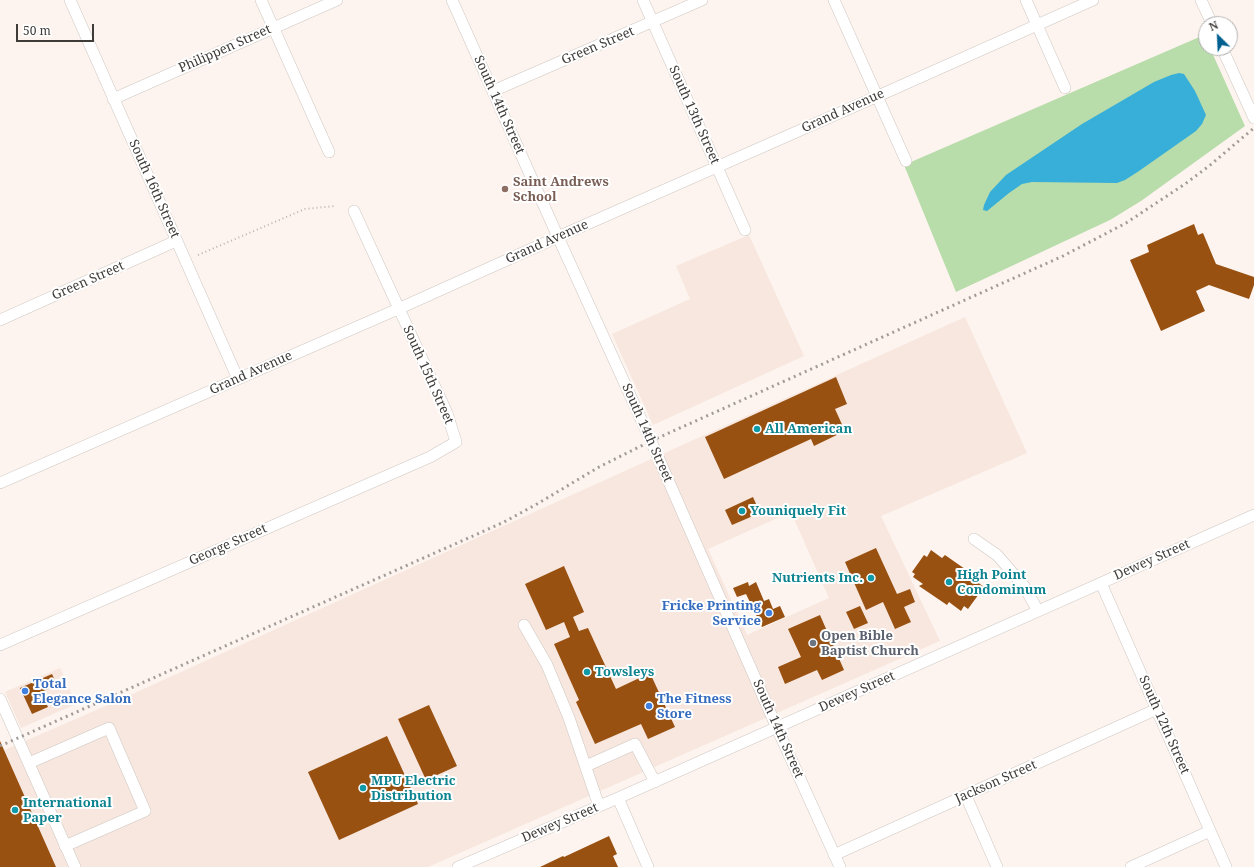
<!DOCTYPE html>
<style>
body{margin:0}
#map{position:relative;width:1254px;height:867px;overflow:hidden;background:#fdf4ef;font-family:"Noto Serif",serif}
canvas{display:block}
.north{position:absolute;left:1198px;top:16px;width:40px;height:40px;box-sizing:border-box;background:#fff;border:1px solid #b2b1b0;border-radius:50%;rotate:336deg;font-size:11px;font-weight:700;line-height:16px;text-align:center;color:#3e3b39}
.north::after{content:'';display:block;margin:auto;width:14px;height:18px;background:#006090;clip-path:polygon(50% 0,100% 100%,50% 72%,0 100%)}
.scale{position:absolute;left:16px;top:24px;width:78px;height:18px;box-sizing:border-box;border:2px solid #3e3b39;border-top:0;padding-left:5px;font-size:12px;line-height:14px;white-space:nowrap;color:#3e3b39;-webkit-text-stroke:3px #fff;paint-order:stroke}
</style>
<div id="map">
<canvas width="1254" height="867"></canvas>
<div class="north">N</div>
<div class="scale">50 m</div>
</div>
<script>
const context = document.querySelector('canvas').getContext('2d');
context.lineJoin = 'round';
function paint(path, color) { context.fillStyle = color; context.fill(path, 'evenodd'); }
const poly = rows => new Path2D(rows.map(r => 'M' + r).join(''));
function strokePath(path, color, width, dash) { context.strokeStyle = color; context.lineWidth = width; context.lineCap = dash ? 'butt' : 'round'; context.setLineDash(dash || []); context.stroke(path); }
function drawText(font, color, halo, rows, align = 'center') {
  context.font = font + ' "Noto Serif",serif'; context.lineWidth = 4; context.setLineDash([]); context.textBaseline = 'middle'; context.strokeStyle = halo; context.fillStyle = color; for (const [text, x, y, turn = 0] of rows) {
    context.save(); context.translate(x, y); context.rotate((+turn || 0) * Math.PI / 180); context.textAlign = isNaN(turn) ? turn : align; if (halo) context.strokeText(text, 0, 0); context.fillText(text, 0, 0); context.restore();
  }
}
const built = poly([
 [749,235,804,356,653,425,612,334,690,299,676,266],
 [965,317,1027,453,881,516,940,641,428,867,0,867,0,752,117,701],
 [791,512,829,598,747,635,708,549],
 [60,668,76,704,21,728,5,692]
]);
const green = poly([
 [1204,35,1206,40,1206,48,1210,48,1245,126,1141,201,1110,220,956,292,904,165]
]);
const water = poly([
 [1179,73,1184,74,1195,91,1206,115,1202,124,1196,131,1139,171,1125,180,1117,183,1032,182,1022,184,1009,193,987,211,983,210,984,205,990,192,1006,175,1082,124,1154,82,1171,75]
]);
const building = poly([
 [1194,224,1198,235,1203,233,1216,264,1254,277,1254,285,1249,299,1209,285,1196,291,1205,311,1161,331,1130,260,1149,252,1147,245],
 [836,377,847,404,835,409,845,431,814,446,811,439,724,479,705,437],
 [753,497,760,513,732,525,725,510],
 [876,548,897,594,910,589,915,602,904,607,911,622,895,629,883,602,866,610,845,562],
 [931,550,942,558,945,555,975,576,973,579,984,587,968,609,964,606,961,611,949,602,947,605,919,586,923,584,913,577,915,574,912,572,924,555,927,557],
 [564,566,584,612,573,617,579,631,588,628,616,689,650,673,675,727,648,739,641,724,595,744,576,702,579,700,554,644,570,637,564,622,546,630,525,584],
 [748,582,749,586,756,582,764,601,769,599,773,609,780,606,785,617,762,627,746,594,737,597,733,588],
 [860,606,868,623,854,629,846,612],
 [820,615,844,670,822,680,817,670,785,684,778,667,801,657,788,629],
 [52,674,57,685,41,692,48,707,32,714,20,688],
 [429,705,457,766,426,780,398,719],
 [387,736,418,804,339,840,308,772],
 [0,741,56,867,0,867],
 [609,836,617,854,613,856,618,867,540,867,563,856,564,857]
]);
const path = poly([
 [198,255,305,209,335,206]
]);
const minor = poly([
 [70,0,238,379],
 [261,0,329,152],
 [452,0,558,237,651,441,777,728,840,867],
 [643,0,745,230],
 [834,0,906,161],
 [1026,0,1065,88],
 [1201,0,1212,24],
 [1222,48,1254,118],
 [493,91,702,0],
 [113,99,337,0],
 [0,320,176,241],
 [0,483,398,309,569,232,878,96,1093,0],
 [974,539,997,555,1024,586,1038,611],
 [1101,583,1226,867],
 [524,625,547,665,569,718,599,806],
 [0,645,430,457,456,442,447,413,354,211],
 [0,699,75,867],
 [29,763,109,728,145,811,65,846],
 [586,766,635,744,655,782],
 [966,796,997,867],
 [618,798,648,867],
 [834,855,1157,709],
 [458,867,618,798,1254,515],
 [1131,867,1210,831]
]);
const rail = poly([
 [0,746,473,536,504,522,537,504,599,467,651,441,1063,256,1126,223,1185,184,1209,166,1254,128]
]);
const markers = [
 [505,189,4,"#8d6e63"],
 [757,429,4,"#0f9aa8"],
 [742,511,4,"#0f9aa8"],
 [871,578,4,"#0f9aa8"],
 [949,582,4,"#0f9aa8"],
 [769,613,4,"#3f7fe0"],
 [813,643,4,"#6b7280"],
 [587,672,4,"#0f9aa8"],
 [25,691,4,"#3f7fe0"],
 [649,706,4,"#3f7fe0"],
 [363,788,4,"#0f9aa8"],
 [15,810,4,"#0f9aa8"]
];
const streetNames = [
 ["Green Street",598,46,-23],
 ["Philippen Street",225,49,-24],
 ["South 14th Street",499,105,66],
 ["Grand Avenue",843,111,-24],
 ["South 13th Street",694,115,66],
 ["South 16th Street",154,189,66],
 ["Grand Avenue",547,242,-24],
 ["Green Street",88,281,-24],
 ["Grand Avenue",251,373,-24],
 ["South 15th Street",428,375,66],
 ["South 14th Street",647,433,66],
 ["George Street",228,545,-24],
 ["Dewey Street",1152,560,-24],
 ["Dewey Street",857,692,-24],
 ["South 12th Street",1164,725,66],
 ["South 14th Street",778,729,66],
 ["Jackson Street",996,782,-24],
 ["Dewey Street",560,823,-23]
];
const educationNames = [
 ["Saint Andrews",513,182],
 ["School",513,197]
];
const cultureNames = [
 ["All American",765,429],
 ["Youniquely Fit",750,511],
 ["High Point",957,575],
 ["Condominum",957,590],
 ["Nutrients Inc.",863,578,"right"],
 ["Towsleys",595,672],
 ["MPU Electric",371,781],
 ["Distribution",371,796],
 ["International",23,803],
 ["Paper",23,818]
];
const shopNames = [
 ["Fricke Printing",761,606,"right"],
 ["Service",761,621,"right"],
 ["Total",33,684],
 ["Elegance Salon",33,699],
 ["The Fitness",657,699],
 ["Store",657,714]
];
const worshipNames = [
 ["Open Bible",821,636],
 ["Baptist Church",821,651]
];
paint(built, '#f7e7de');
paint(green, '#b8dcaa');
paint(water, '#37afd8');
paint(building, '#995112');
strokePath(minor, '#cec6c1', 12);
strokePath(path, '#bbb4b0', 2, [1, 3]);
strokePath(minor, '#fff', 11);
strokePath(rail, '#a29c98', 3, [2, 4]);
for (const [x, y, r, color] of markers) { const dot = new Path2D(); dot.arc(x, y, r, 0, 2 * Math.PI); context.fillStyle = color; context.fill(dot); strokePath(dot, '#fff', 1.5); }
drawText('13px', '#3e3b39', '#fff', streetNames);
drawText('bold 13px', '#785e54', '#fff', educationNames, 'left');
drawText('bold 13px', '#0d838f', '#fff', cultureNames, 'left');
drawText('bold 13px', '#366cbe', '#fff', shopNames, 'left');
drawText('bold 13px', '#5b616d', '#fff', worshipNames, 'left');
</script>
